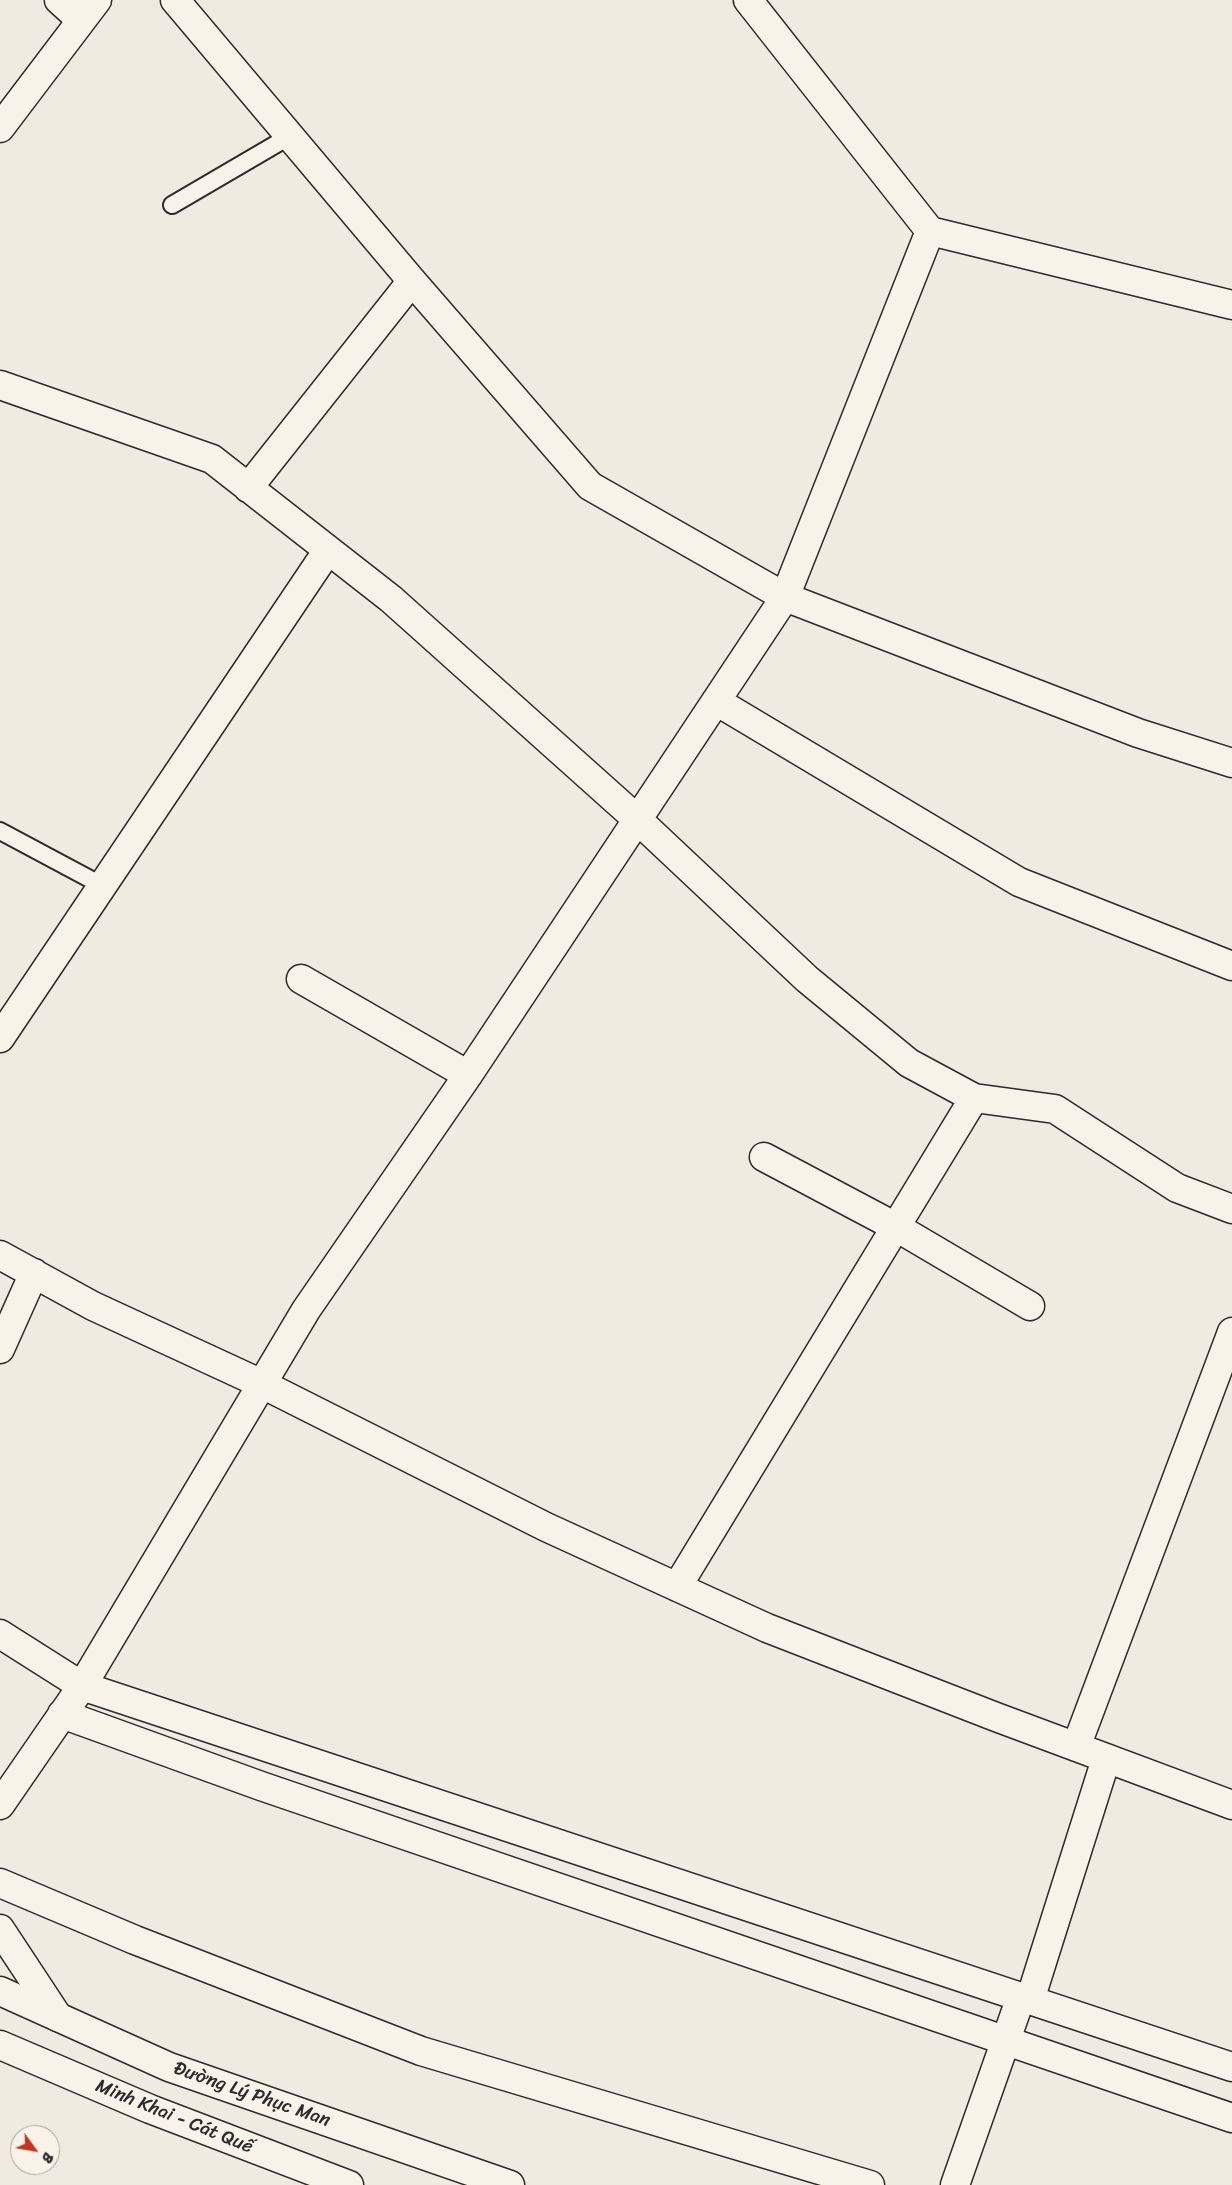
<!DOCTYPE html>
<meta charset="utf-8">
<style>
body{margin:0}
#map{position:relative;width:1232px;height:2185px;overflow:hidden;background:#efebe0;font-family:Sriracha,sans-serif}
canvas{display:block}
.north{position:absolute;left:10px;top:2125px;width:50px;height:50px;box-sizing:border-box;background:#f7f3e8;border:1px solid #a5a39c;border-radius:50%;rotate:122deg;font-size:14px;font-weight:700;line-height:20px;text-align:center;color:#2b2b2b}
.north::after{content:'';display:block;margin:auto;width:18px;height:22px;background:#c8321e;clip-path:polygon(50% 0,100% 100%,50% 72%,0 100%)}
</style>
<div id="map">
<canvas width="1232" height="2185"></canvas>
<div class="north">B</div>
</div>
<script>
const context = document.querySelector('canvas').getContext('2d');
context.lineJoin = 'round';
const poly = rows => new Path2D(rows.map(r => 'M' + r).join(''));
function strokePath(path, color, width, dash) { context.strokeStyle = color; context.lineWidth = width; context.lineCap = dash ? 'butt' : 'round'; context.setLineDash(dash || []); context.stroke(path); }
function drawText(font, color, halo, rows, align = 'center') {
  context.font = font + ' Sriracha,sans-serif'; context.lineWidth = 5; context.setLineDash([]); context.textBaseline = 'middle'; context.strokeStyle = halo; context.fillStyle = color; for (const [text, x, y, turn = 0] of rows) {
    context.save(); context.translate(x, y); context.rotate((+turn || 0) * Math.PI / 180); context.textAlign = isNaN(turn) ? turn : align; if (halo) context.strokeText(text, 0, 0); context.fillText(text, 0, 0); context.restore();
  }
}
const service = poly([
 [172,205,290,136],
 [0,831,103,886]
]);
const minor = poly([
 [59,0,81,20],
 [175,0,412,281,590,486,785,597,1138,733,1232,763],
 [748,0,930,231],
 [0,128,97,0],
 [0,385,212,459,391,599,638,820,807,979,909,1063,974,1098,1055,1109,1177,1188,1232,1209],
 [248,488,412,281],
 [716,701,1019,882,1232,966],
 [301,979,468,1075],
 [0,1038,328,550],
 [764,1157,896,1227,1030,1306],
 [0,1255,93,1306,262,1384,546,1527,767,1628,996,1717,1232,1805],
 [0,1349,34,1273],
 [677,1587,974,1098],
 [0,1634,82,1686,1232,2067],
 [62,1714,261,1786,1232,2118],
 [1076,1747,1232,1332],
 [0,1805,82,1686,306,1310,468,1075,785,597,930,231,1232,305],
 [0,1883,135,1940,421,2051,870,2185],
 [0,1929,58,2017],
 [1030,2000,1106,1759],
 [0,2045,150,2109,349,2185],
 [955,2185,1021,1997]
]);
const secondary = poly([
 [0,1991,169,2067,510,2185]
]);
const streetNames = [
 ["Đường Lý Phục Man",252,2095,19],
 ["Minh Khai - Cát Quế",174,2117,22]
];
strokePath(service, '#2b2b2b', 20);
strokePath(minor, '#2b2b2b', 31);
strokePath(secondary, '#2b2b2b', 31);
strokePath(service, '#f7f3e8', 16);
strokePath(minor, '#f7f3e8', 28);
strokePath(secondary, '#f7f3e8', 28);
drawText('19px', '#2b2b2b', '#f7f3e8', streetNames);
</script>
